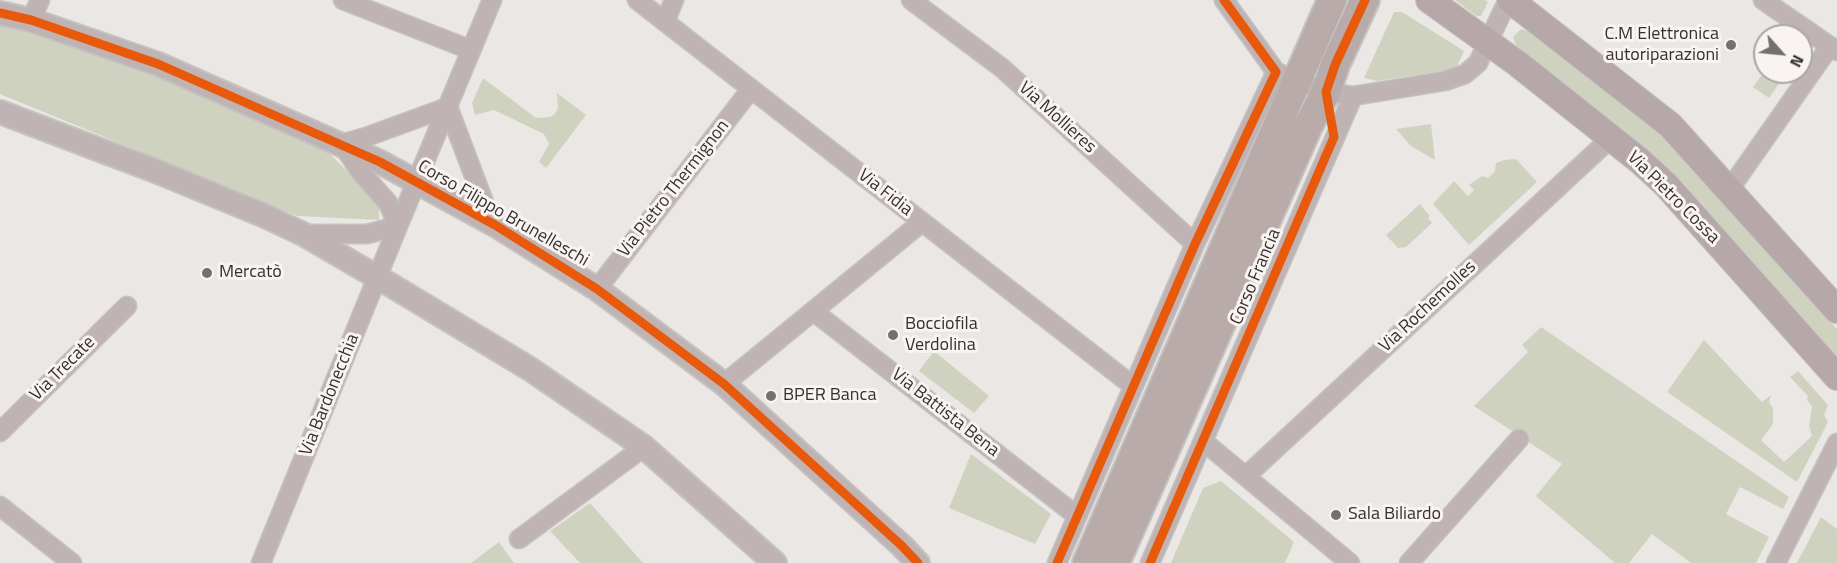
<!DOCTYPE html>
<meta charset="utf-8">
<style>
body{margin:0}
#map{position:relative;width:1837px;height:563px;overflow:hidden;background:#eae7e5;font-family:"Titillium Web",sans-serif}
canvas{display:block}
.north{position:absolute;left:1753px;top:24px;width:60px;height:60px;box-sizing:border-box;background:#f9f4f1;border:2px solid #aaa6a4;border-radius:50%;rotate:117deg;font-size:16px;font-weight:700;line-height:24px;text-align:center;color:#333230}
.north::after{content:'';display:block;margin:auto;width:21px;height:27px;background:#73716f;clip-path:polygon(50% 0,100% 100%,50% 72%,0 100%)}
</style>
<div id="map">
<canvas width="1837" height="563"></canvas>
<div class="north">N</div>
</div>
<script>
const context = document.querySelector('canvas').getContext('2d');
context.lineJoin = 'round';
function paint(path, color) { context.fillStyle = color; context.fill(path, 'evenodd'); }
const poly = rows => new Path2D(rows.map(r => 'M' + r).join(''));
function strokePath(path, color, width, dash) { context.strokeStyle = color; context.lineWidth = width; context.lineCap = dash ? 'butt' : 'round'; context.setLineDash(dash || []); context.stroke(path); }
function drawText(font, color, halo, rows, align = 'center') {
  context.font = font + ' "Titillium Web",sans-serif'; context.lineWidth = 6; context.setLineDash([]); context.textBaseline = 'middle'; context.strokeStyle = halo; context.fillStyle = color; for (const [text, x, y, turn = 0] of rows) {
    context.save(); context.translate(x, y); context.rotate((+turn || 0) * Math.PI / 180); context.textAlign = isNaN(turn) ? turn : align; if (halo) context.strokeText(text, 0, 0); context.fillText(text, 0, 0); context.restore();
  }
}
const green = poly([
 [1455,0,1485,0,1488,2,1481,16,1476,16],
 [1394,12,1402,12,1464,51,1456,69,1377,81,1364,78],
 [0,21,23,25,174,83,319,143,379,203,379,220,297,216,0,94],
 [1521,29,1532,32,1661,134,1677,150,1837,329,1837,357,1659,161,1516,45,1513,37],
 [1765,70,1765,72,1787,72,1769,98,1753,87],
 [483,78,536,118,550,117,555,114,558,108,557,93,586,115,546,168,539,162,549,144,544,134,494,110,475,115,472,103],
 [1431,124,1435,160,1411,146,1396,129],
 [1516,159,1537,182,1469,245,1433,204,1454,181,1468,196,1474,190,1469,185,1482,176,1488,178,1495,171,1496,163,1504,160],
 [1420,204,1430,216,1428,218,1432,223,1406,247,1398,248,1386,235],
 [1541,327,1789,497,1783,509,1740,487,1726,514,1769,537,1756,563,1691,563,1652,534,1629,563,1615,563,1536,496,1562,464,1474,406,1528,352,1522,345],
 [1704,340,1762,402,1771,395,1769,402,1773,408,1773,424,1761,440,1784,462,1812,436,1809,426,1812,407,1807,400,1808,396,1790,377,1798,371,1828,405,1824,415,1828,422,1797,482,1667,392],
 [934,351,989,396,974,413,919,371],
 [971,454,1051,514,1035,544,949,508],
 [1221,481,1294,542,1285,563,1171,563,1203,488],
 [590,503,643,563,580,563,550,531],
 [1821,517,1837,529,1837,563,1797,563],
 [499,542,514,563,471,563]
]);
const minor = poly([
 [343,0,471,50],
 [637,0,1133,386],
 [911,0,1002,68,1195,244],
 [1224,0,1276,72,1326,92,1353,96,1445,81,1465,74,1478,63,1508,0],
 [1763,0,1837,51],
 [31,20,40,0],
 [665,22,674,0],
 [448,107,485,205,495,225],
 [1729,190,1830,46],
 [398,226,388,203,359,170,342,144,366,137,448,107],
 [303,234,367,234,398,226],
 [597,289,751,89],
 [813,311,1077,516],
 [724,384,922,222],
 [0,432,127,306],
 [1203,441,1350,563],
 [1246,476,1611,138],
 [0,506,72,563],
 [519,539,644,447],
 [261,563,398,226,492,0],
 [1057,563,1195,244,1276,72],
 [1150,563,1353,96],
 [1409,563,1519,439],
 [1776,563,1837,443]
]);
const tertiary = poly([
 [0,13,31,20,158,64,380,162,495,225,597,289,724,384,902,546,918,563],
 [0,112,158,172,265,216,303,234,394,287,530,369,644,447,775,563]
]);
const secondary = poly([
 [1429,0,1518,64,1640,161,1666,185,1837,377],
 [1510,0,1670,125,1837,310]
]);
const primary = poly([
 [1087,563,1332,0],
 [1115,563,1308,126,1326,92,1335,65,1365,0]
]);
const cycleway = poly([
 [0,13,31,20,158,64,380,162,495,225,597,289,724,384,902,546,918,563],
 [1057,563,1195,244,1276,72,1224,0],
 [1150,563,1334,137,1326,92,1335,65,1365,0]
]);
const markers = [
 [1731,45,6,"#73716f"],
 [207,273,6,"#73716f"],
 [893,335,6,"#73716f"],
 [771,396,6,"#73716f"],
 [1336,515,6,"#73716f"]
];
const poiNames = [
 ["C.M Elettronica",1719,35,"right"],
 ["autoriparazioni",1719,56,"right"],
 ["Mercatò",219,273],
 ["Bocciofila",905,325],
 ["Verdolina",905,346],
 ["BPER Banca",783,396],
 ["Sala Biliardo",1348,515]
];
const streetNames = [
 ["Via Mollieres",1057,118,42],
 ["Via Pietro Thermignon",674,189,-52],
 ["Via Fidia",885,193,38],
 ["Via Pietro Cossa",1673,198,45],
 ["Corso Filippo Brunelleschi",503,214,30],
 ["Corso Francia",1256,277,-67],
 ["Via Rochemolles",1428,307,-43],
 ["Via Trecate",63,369,-45],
 ["Via Bardonecchia",330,395,-68],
 ["Via Battista Bena",945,413,38]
];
paint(green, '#d0d2c0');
strokePath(minor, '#c5c3c2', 21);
strokePath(tertiary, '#c5c3c2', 26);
strokePath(secondary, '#c5c3c2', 28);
strokePath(primary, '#c5c3c2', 32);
strokePath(minor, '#bfb3b3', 18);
strokePath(tertiary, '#bfb3b3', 22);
strokePath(secondary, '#b6a8a9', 26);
strokePath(primary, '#b8abaa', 28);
strokePath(cycleway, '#e8590c', 9);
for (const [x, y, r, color] of markers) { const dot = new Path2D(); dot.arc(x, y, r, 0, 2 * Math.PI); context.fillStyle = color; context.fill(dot); strokePath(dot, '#f9f4f1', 2); }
drawText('18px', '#333230', '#f9f4f1', poiNames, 'left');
drawText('18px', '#333230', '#f9f4f1', streetNames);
</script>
